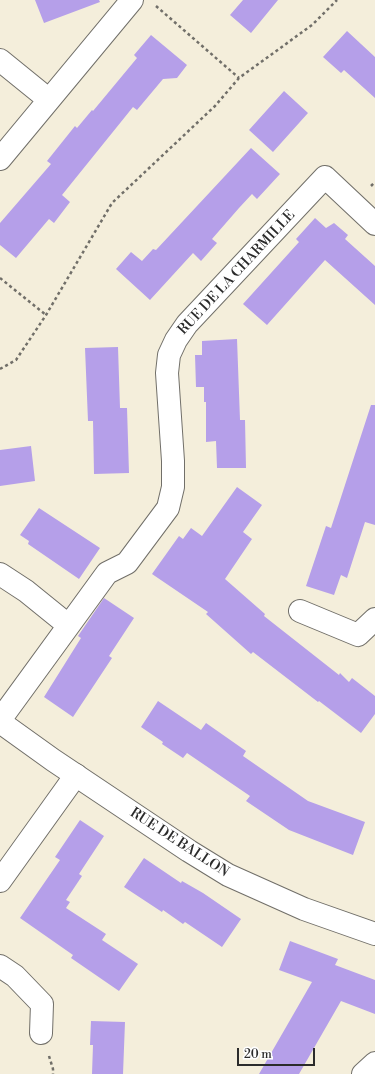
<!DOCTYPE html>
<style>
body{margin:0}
#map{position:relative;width:375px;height:1074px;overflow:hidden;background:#f4eedb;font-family:"Libre Bodoni",serif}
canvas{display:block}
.scale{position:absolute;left:237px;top:1048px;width:78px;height:18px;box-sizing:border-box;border:2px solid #2b2b2b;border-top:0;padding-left:5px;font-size:12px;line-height:14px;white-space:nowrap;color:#2b2b2b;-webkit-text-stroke:3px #fff;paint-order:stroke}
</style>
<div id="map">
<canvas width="375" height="1074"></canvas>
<div class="scale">20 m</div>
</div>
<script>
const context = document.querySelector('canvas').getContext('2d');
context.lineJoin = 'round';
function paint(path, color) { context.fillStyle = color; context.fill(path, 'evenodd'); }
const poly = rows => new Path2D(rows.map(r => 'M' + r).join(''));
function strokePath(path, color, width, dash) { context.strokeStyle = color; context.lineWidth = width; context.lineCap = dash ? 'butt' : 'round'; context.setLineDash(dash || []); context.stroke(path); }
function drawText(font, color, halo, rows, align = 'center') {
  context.font = font + ' "Libre Bodoni",serif'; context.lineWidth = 3; context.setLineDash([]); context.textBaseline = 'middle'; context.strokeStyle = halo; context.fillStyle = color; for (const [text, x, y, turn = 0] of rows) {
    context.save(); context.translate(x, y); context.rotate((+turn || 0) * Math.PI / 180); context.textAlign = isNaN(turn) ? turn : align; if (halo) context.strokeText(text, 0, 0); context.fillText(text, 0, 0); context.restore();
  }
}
const building = poly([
 [35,0,99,0,100,2,44,23],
 [243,0,278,0,251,33,230,15],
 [347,31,375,57,375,98,344,70,341,73,323,57],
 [151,35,187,65,177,78,163,79,137,110,133,107,62,195,70,202,54,223,49,219,16,258,0,245,0,223,51,164,47,161,75,126,77,128,92,110,93,111,137,58,134,55],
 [284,91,308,113,273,152,249,130],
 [251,148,280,174,257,199,252,194,239,208,212,239,217,243,201,261,193,253,150,300,116,269,131,252,142,261,153,249,156,250],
 [315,218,326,228,334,223,348,235,345,239,375,266,375,305,325,260,267,325,243,304,299,242,296,239],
 [237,339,240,420,245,420,246,468,217,468,216,441,206,442,206,402,204,402,204,387,196,387,195,355,202,355,202,341],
 [118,347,120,408,127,408,129,473,94,474,93,421,88,421,85,348],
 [371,405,375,405,375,525,365,522,347,578,341,575,334,595,306,586,326,526,331,528],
 [31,446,35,481,0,486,0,450],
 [237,487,262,505,243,532,252,539,225,579,265,614,264,616,339,675,340,673,349,682,352,678,375,696,375,714,361,733,319,701,318,702,253,652,251,654,206,614,208,612,152,574,179,536,183,539,191,528,202,536],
 [39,508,100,548,79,579,28,544,29,541,20,535],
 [104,598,134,618,109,656,112,658,73,717,44,697,81,638,78,636],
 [158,701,201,730,206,723,246,751,243,756,308,801,365,822,353,855,289,830,246,801,250,796,187,753,183,758,162,744,163,742,141,727],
 [80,820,104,836,79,874,82,876,66,900,70,902,66,908,106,934,102,940,138,964,119,991,71,958,73,955,20,918,60,860,55,857],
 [144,858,181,883,182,881,203,893,241,919,222,947,185,922,183,924,163,910,162,912,124,887],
 [290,941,338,959,335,965,375,980,375,1014,341,1001,299,1074,259,1074,312,982,279,970],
 [91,1021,125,1022,123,1074,92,1074,93,1045,90,1045]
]);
const path = poly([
 [156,6,239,78],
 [371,186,375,182],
 [0,278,46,315],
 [0,369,16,360,46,315,112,203,215,106,239,78,312,25,337,0],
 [49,1056,53,1069,53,1074]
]);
const minor = poly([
 [0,60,48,99],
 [0,159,132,0],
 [0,574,26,591,68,625],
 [300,611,358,635,375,619],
 [0,720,107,573,127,563,168,508,173,487,173,461,167,373,169,355,176,340,187,324,325,177,375,224],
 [0,881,76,775],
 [0,966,15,976,42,1004,41,1033],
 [363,1074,375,1063]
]);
const tertiary = poly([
 [0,722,53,760,189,851,228,875,304,909,375,934]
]);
const streetNames = [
 ["RUE DE LA CHARMILLE",237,273,-47],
 ["RUE DE BALLON",179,843,33]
];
paint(building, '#b59fe9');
strokePath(minor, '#716f69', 24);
strokePath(tertiary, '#716f69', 24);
strokePath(path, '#716f69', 2.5, [3, 3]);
strokePath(minor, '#fff', 22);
strokePath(tertiary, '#fff', 22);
drawText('14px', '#2b2b2b', '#fff', streetNames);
</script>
